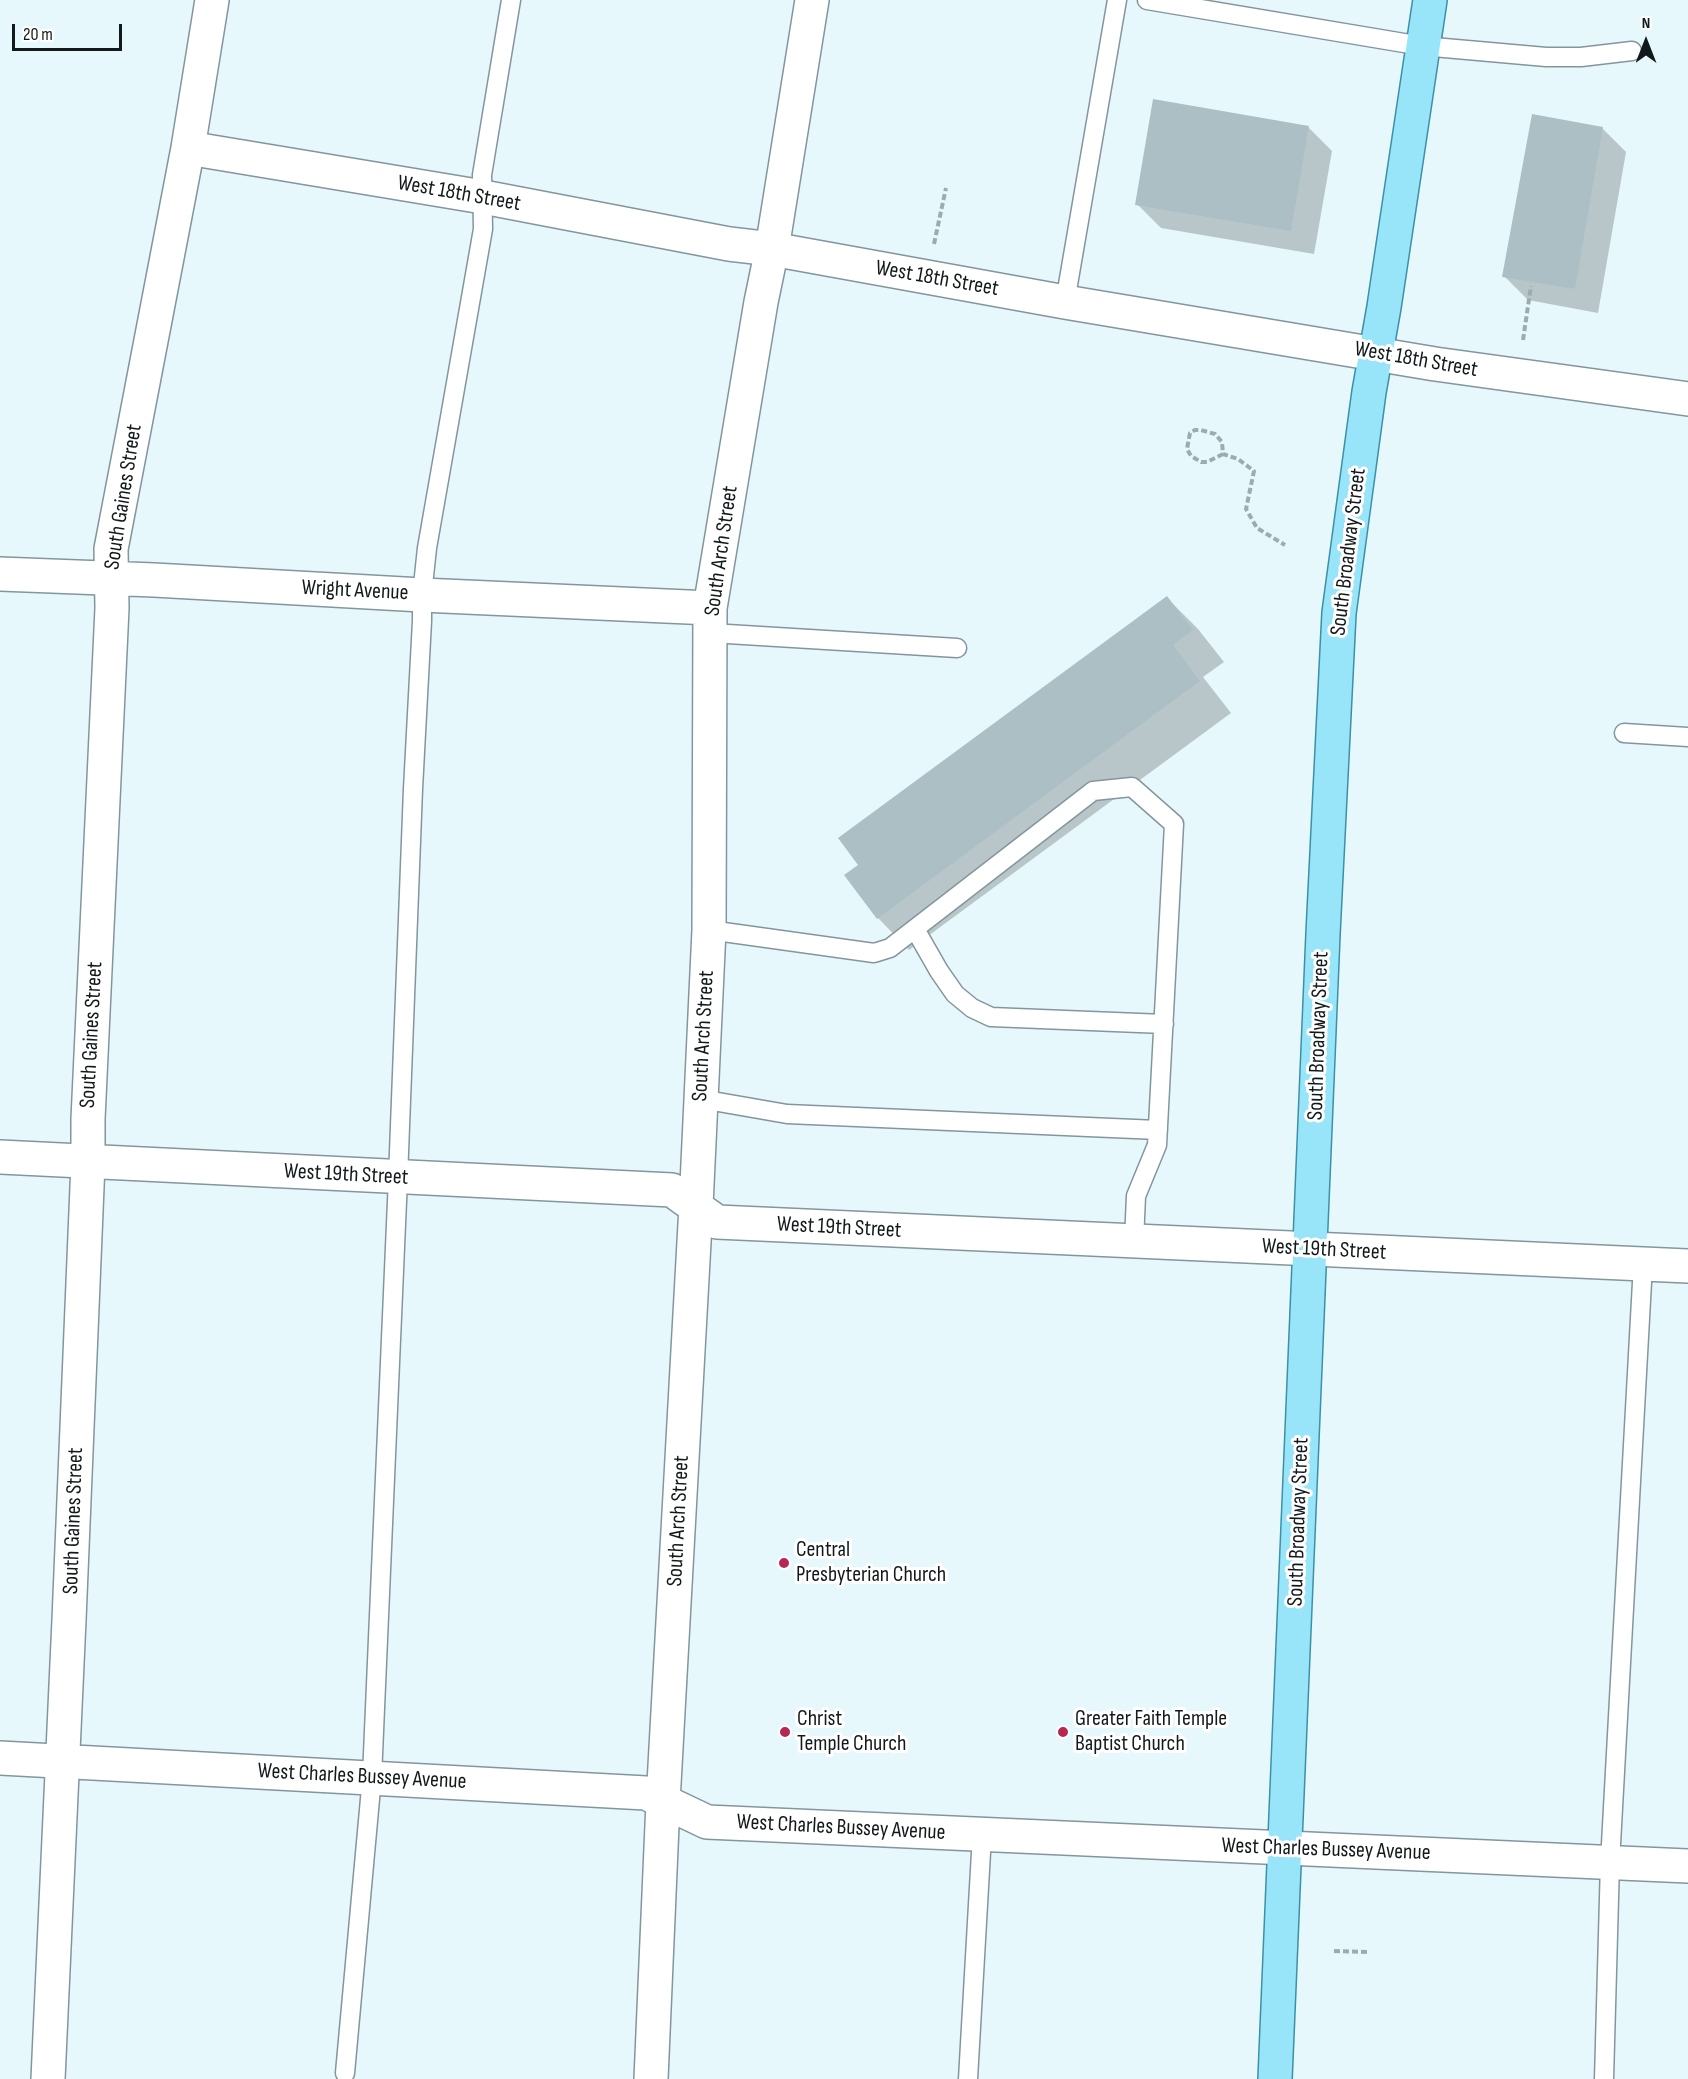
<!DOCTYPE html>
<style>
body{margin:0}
#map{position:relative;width:1688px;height:2079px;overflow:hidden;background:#e7f8fd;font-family:"Sofia Sans Condensed",sans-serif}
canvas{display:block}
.north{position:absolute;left:1616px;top:12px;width:60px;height:60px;-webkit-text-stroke:4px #fff;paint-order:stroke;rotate:0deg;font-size:16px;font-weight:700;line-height:24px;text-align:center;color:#12191b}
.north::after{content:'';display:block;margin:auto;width:21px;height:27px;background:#12191b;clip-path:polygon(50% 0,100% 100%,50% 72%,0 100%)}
.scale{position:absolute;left:12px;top:24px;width:110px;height:27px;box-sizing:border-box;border:3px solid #12191b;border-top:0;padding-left:8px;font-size:18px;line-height:21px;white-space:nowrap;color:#12191b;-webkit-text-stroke:4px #fff;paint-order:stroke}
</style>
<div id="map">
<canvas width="1688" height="2079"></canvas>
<div class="north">N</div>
<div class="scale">20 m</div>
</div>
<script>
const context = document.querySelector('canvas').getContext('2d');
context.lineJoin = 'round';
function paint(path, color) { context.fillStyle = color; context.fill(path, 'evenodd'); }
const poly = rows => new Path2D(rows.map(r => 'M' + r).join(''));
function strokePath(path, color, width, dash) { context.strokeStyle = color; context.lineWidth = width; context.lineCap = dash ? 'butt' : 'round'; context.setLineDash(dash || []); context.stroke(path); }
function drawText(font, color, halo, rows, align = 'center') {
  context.font = font + ' "Sofia Sans Condensed",sans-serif'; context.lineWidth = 6; context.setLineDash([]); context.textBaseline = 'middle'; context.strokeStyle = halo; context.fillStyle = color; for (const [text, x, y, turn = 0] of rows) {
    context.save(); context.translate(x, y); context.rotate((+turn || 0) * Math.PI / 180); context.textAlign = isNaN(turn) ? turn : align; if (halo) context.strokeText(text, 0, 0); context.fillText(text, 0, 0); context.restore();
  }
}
const shadow = poly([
 [1308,127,1332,151,1314,254,1161,228,1137,204],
 [1602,128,1626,152,1598,313,1528,300,1504,276],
 [1167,598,1198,629,1224,662,1203,677,1231,713,909,950,878,918,846,875,860,865]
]);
const building = poly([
 [1153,99,1309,126,1291,231,1135,205],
 [1532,114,1603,127,1575,289,1502,277],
 [1167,596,1193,630,1173,645,1200,681,877,919,844,875,858,865,838,838]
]);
const path = poly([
 [934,244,946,188],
 [1523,340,1531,286],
 [1223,454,1207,462,1201,462,1191,456,1187,449,1190,433,1195,430,1201,430,1215,434,1222,442,1223,454,1238,459,1254,471,1246,509,1257,528,1285,545],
 [1334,1951,1370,1952]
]);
const lane = poly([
 [1147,0,1422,46,1546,57,1581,57,1632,51],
 [1065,302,1117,0],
 [711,633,957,648],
 [1624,733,1688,737],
 [915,929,939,971,955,994,972,1008,991,1017,1164,1024],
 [709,930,874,953,890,948,1093,791,1132,787,1174,824,1157,1145,1136,1196,1134,1241],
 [701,1099,787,1114,1158,1130],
 [345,2073,372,1777,398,1178,413,789,422,621,422,595,427,548,483,229,482,175,511,0],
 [968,2079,982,1835],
 [1604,2079,1610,1862,1643,1264]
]);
const street = poly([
 [188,148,483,197,729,244,772,249,1065,302,1435,364,1688,399],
 [0,574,154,580,422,595,710,608],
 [0,1157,672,1190,717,1222,1688,1266],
 [0,1758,646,1793,707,1822,1688,1866],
 [48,2079,69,1620,88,1163,88,1119,112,608,111,549,188,148,212,0],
 [651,2079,663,1802,696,1206,709,930,710,608,761,302,772,249,812,0]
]);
const primary = poly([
 [1275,2079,1323,934,1339,613,1369,392,1384,307,1430,0]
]);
const markers = [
 [784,1563,6,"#b62754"],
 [785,1732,6,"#b62754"],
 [1063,1732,6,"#b62754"]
];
const streetNames = [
 ["West 18th Street",459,194,10],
 ["West 18th Street",937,279,10],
 ["West 18th Street",1416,360,10],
 ["South Gaines Street",124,497,-81],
 ["South Arch Street",722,551,-82],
 ["South Broadway Street",1349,552,-83],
 ["Wright Avenue",355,591,3],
 ["South Gaines Street",92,1035,-87],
 ["South Arch Street",704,1036,-87],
 ["South Broadway Street",1319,1036,-88],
 ["West 19th Street",346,1175,3],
 ["West 19th Street",839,1228,3],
 ["West 19th Street",1324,1250,3],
 ["South Gaines Street",74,1521,-88],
 ["South Arch Street",679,1521,-87],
 ["South Broadway Street",1299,1522,-88],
 ["West Charles Bussey Avenue",362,1777,3],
 ["West Charles Bussey Avenue",841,1828,3],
 ["West Charles Bussey Avenue",1326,1850,2]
];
const poiNames = [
 ["Central",796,1550],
 ["Presbyterian Church",796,1575],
 ["Christ",797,1719],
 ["Temple Church",797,1744],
 ["Greater Faith Temple",1075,1719],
 ["Baptist Church",1075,1744]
];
paint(shadow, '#0003');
paint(building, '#abbfc5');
strokePath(lane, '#83969c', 21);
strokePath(street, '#83969c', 36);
strokePath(primary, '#3c91a7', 36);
strokePath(path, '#9dabaf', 4, [6, 3]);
strokePath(lane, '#fff', 18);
strokePath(street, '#fff', 33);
strokePath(primary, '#98e4f8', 33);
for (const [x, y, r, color] of markers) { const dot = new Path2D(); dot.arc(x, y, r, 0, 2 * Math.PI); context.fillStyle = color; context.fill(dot); strokePath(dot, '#fff', 2); }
drawText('22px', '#12191b', '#fff', streetNames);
drawText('22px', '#12191b', '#fff', poiNames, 'left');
</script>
